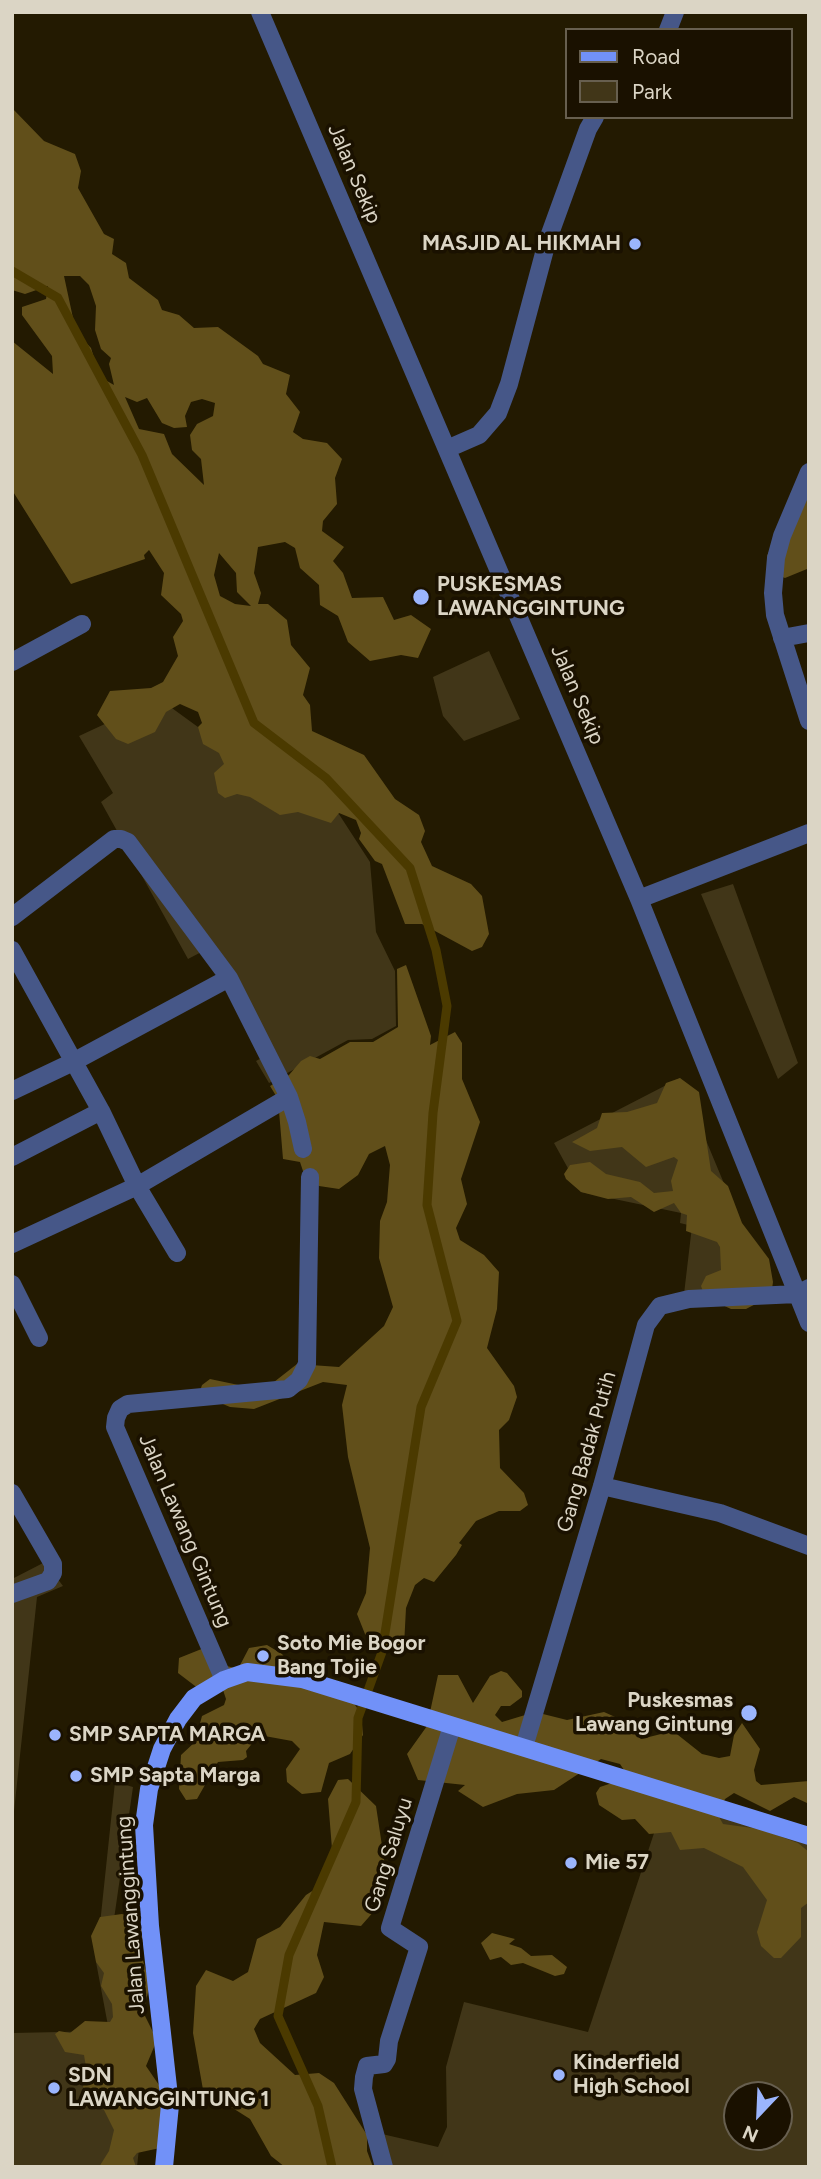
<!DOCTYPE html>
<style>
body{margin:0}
#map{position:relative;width:821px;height:2179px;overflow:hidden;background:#231a01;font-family:Figtree,sans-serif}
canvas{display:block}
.frame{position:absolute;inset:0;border:14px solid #dbd5c5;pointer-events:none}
.legend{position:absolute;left:565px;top:28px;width:228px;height:91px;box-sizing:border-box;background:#1a1100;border:2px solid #675f4f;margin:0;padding:9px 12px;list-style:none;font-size:21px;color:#dbd5c5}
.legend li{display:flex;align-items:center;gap:14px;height:35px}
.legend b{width:35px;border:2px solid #675f4f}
.north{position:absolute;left:723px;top:2081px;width:70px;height:70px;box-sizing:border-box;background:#1a1100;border:2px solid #675f4f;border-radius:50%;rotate:203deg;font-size:19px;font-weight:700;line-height:28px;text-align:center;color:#dbd5c5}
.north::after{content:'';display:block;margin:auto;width:24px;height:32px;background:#9bb5fd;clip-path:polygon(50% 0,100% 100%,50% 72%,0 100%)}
</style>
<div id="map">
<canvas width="821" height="2179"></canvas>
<div class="frame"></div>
<ul class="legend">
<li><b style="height:9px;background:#7191f8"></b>Road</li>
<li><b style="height:19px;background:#413618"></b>Park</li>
</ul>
<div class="north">N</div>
</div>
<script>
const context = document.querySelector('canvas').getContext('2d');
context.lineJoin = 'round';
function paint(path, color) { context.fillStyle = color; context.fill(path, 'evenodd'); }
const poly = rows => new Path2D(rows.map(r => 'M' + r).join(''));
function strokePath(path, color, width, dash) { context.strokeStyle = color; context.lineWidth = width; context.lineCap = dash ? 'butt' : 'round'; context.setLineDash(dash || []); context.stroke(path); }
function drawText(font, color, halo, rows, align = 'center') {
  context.font = font + ' Figtree,sans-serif'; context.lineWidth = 7; context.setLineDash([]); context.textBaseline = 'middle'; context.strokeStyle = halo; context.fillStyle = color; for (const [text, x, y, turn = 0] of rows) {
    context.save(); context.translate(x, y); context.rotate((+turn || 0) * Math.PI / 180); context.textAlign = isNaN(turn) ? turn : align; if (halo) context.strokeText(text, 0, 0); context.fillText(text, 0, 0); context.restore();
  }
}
const green = poly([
 [489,651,520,719,464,741,443,716,433,677],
 [150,703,165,703,198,727,333,805,370,862,376,932,395,971,396,1026,372,1039,348,1040,269,1083,256,1061,272,1052,211,947,188,959,101,802,113,793,79,736],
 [733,884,798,1063,778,1079,701,894],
 [680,1078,771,1296,684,1294,692,1226,680,1223,681,1213,581,1192,554,1143],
 [45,1562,63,1586,37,1597,12,1830,12,1579],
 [115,1782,133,1787,111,1940,141,2130,137,2167,12,2167,12,2033,109,2031,96,1962],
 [667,1794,809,1840,809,2167,389,2167,382,2134,438,2147,447,2127,446,2067,464,2002,588,2032],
 [737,2095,779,2095,779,2137,737,2137]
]);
const forest = poly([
 [12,108,44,141,75,154,81,171,78,188,104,234,114,239,112,254,126,263,129,278,158,300,162,310,179,315,194,328,218,327,258,356,263,364,290,375,286,394,300,412,293,432,303,439,327,443,342,459,335,478,337,504,323,521,322,531,344,547,333,561,343,573,352,598,383,597,394,620,411,615,431,629,418,658,401,655,370,661,348,642,338,616,320,605,319,585,300,568,295,548,285,542,258,547,254,573,261,593,258,604,268,604,287,620,291,645,310,668,303,695,310,705,312,731,364,755,395,799,419,815,425,831,421,842,432,866,471,884,482,896,489,934,482,947,472,951,422,924,405,924,382,864,375,861,359,839,361,833,356,820,339,813,331,823,298,812,280,815,250,797,237,794,225,798,218,793,214,773,224,764,219,753,203,744,198,727,202,723,198,712,180,704,166,712,155,732,128,744,116,739,97,715,110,691,151,688,163,682,178,656,173,637,183,621,181,614,161,595,164,573,149,550,144,555,145,559,71,584,12,490,12,341,53,374,52,356,22,315,22,307,46,299,48,286,25,294,12,290],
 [64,276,80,276,89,285,96,306,95,330,101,349,111,358,109,364,114,385,100,377,91,348,76,332],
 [125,397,137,402,147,398,162,423,174,428,187,427,185,416,191,402,202,399,215,403,213,416,197,424,190,435,192,450,201,459,204,485,172,454,164,434,139,429],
 [219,553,236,573,237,592,251,606,235,604,220,596,214,575],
 [798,486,809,488,809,571,807,569,785,578,777,575,767,556],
 [406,965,431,1036,430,1045,455,1032,462,1043,462,1079,480,1122,461,1179,467,1204,456,1228,460,1240,484,1255,499,1272,497,1309,487,1348,514,1386,517,1397,509,1420,499,1430,500,1468,524,1493,528,1505,520,1511,499,1511,476,1521,459,1543,462,1545,456,1555,434,1582,424,1578,415,1585,406,1608,404,1646,396,1653,382,1652,365,1634,357,1614,366,1593,370,1548,348,1457,342,1405,347,1385,323,1382,254,1409,230,1407,199,1394,202,1385,210,1379,253,1388,274,1382,297,1364,339,1367,384,1326,393,1307,379,1258,380,1221,387,1202,390,1165,385,1146,369,1154,358,1175,339,1189,319,1186,304,1174,300,1162,283,1159,278,1099,270,1086,289,1075,301,1061,310,1056,320,1059,350,1042,373,1042,398,1027,397,969],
 [680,1078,699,1092,711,1171,728,1186,742,1223,769,1259,773,1282,771,1296,746,1309,731,1309,705,1297,701,1286,706,1276,721,1270,720,1247,717,1242,686,1231,687,1215,681,1213,674,1203,654,1212,631,1197,608,1199,581,1192,566,1179,564,1174,570,1165,590,1162,606,1174,640,1182,654,1193,673,1191,671,1181,678,1160,674,1157,646,1167,622,1147,590,1151,572,1142,597,1128,602,1113,627,1112,657,1103,666,1083],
 [267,1645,282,1654,303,1679,350,1697,361,1714,363,1735,350,1754,329,1763,321,1792,302,1794,287,1782,286,1769,300,1749,292,1741,259,1735,246,1751,247,1757,243,1760,218,1762,197,1799,186,1800,179,1789,181,1755,195,1742,202,1716,224,1705,226,1699,222,1687,199,1689,178,1673,179,1658,209,1646,227,1666,238,1669,249,1648],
 [501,1671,507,1673,522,1691,522,1697,510,1706,501,1706,495,1715,502,1722,535,1712,567,1720,604,1712,622,1720,641,1739,673,1731,702,1754,719,1758,730,1756,734,1735,742,1723,760,1749,754,1770,756,1781,761,1785,809,1781,809,1807,807,1803,794,1797,770,1811,734,1793,725,1799,718,1815,723,1824,760,1829,798,1843,809,1852,809,1902,801,1908,801,1937,781,1958,774,1958,761,1946,757,1932,767,1900,743,1867,704,1848,680,1850,671,1832,649,1834,635,1819,622,1820,599,1805,596,1793,600,1787,618,1781,624,1770,620,1764,601,1759,554,1790,517,1794,483,1807,458,1791,465,1785,418,1780,407,1754,427,1726,438,1675,458,1675,473,1703,490,1676],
 [348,1779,376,1806,387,1879,383,1901,361,1926,324,1922,317,1955,324,1977,316,1993,260,2019,254,2029,260,2043,295,2075,319,2073,334,2083,367,2135,367,2151,373,2167,285,2167,271,2156,250,2119,231,2107,205,2101,193,2033,196,1986,206,1970,233,1981,248,1972,257,1939,280,1927,306,1895,323,1884,332,1849,328,1799,338,1780],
 [122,1914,133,1918,145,1932,140,1950,150,1985,143,2012,157,2040,146,2066,159,2085,164,2138,160,2148,137,2153,133,2158,136,2167,99,2167,109,2151,114,2130,98,2098,83,2087,86,2067,84,2055,65,2052,55,2034,59,2031,70,2033,85,2021,110,2022,113,2017,112,2004,101,1986,104,1973,96,1962,91,1936,100,1917],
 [492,1933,515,1939,509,1944,521,1948,531,1956,552,1955,567,1967,564,1974,555,1976,523,1963,511,1965,501,1957,490,1960,481,1943]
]);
const stream = poly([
 [12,271,58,298,142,455,254,723,326,778,410,868,436,950,447,1006,433,1113,427,1205,457,1321,421,1407,382,1652,358,1718,356,1802,289,1955,278,2016,318,2106,332,2167]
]);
const minor = poly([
 [260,12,639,899,809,1323],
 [668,30,675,12],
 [447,449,479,435,498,413,509,384,547,242,588,129,595,117],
 [809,472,782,536,776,558,773,593,775,615,809,721],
 [782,638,809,633],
 [12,662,82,624],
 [639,899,809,833],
 [12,917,114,839,121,839,128,842,229,978,289,1097,297,1122,303,1149],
 [12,950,101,1111,137,1186,177,1253],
 [12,1091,73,1062,229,978],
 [12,1157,101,1111],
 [12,1244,137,1186,289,1097],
 [12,1284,39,1338],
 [602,1486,720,1513,809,1546],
 [12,1493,53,1564,53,1573,48,1581,12,1594],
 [224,1680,115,1427,116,1418,120,1409,128,1404,288,1389,299,1380,307,1364,310,1177],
 [524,1747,602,1486,646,1325,660,1306,689,1299,797,1294,809,1288],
 [384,2167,363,2089,364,2077,367,2066,384,2064,387,2059,389,2041,419,1947,390,1928,452,1726]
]);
const major = poly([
 [164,2167,170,2105,150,1926,144,1825,149,1789,162,1749,178,1719,194,1698,224,1680,247,1672,302,1679,809,1836]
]);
const markers = [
 [635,244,7,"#9bb5fd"],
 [421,597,9,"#9bb5fd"],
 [263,1656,7,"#9bb5fd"],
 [749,1713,9,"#9bb5fd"],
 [55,1735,7,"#9bb5fd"],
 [76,1776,7,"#9bb5fd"],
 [571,1863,7,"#9bb5fd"],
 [559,2075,7,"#9bb5fd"],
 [54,2088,7,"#9bb5fd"]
];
const streetNames = [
 ["Jalan Sekip",354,174,67],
 ["Jalan Sekip",577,695,67],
 ["Gang Badak Putih",587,1452,-74],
 ["Jalan Lawang Gintung",185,1531,67],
 ["Gang Saluyu",389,1855,-73],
 ["Jalan Lawanggintung",131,1915,-94]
];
const poiNames = [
 ["MASJID AL HIKMAH",621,244,"right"],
 ["PUSKESMAS",437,585],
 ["LAWANGGINTUNG",437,609],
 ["Soto Mie Bogor",277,1644],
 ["Bang Tojie",277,1668],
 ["Puskesmas",733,1701,"right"],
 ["Lawang Gintung",733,1725,"right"],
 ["SMP SAPTA MARGA",69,1735],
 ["SMP Sapta Marga",90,1776],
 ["Mie 57",585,1863],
 ["Kinderfield",573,2063],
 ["High School",573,2087],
 ["SDN",68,2076],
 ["LAWANGGINTUNG 1",68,2100]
];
paint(green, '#413618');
paint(forest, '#614f1a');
strokePath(stream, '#4b3a00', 9);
strokePath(minor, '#465788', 18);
strokePath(major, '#7191f8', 18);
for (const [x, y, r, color] of markers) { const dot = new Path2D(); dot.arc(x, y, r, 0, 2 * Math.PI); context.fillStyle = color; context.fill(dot); strokePath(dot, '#1a1100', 2.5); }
drawText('21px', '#dbd5c5', '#1a1100', streetNames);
drawText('bold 21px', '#dbd5c5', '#1a1100', poiNames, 'left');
</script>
